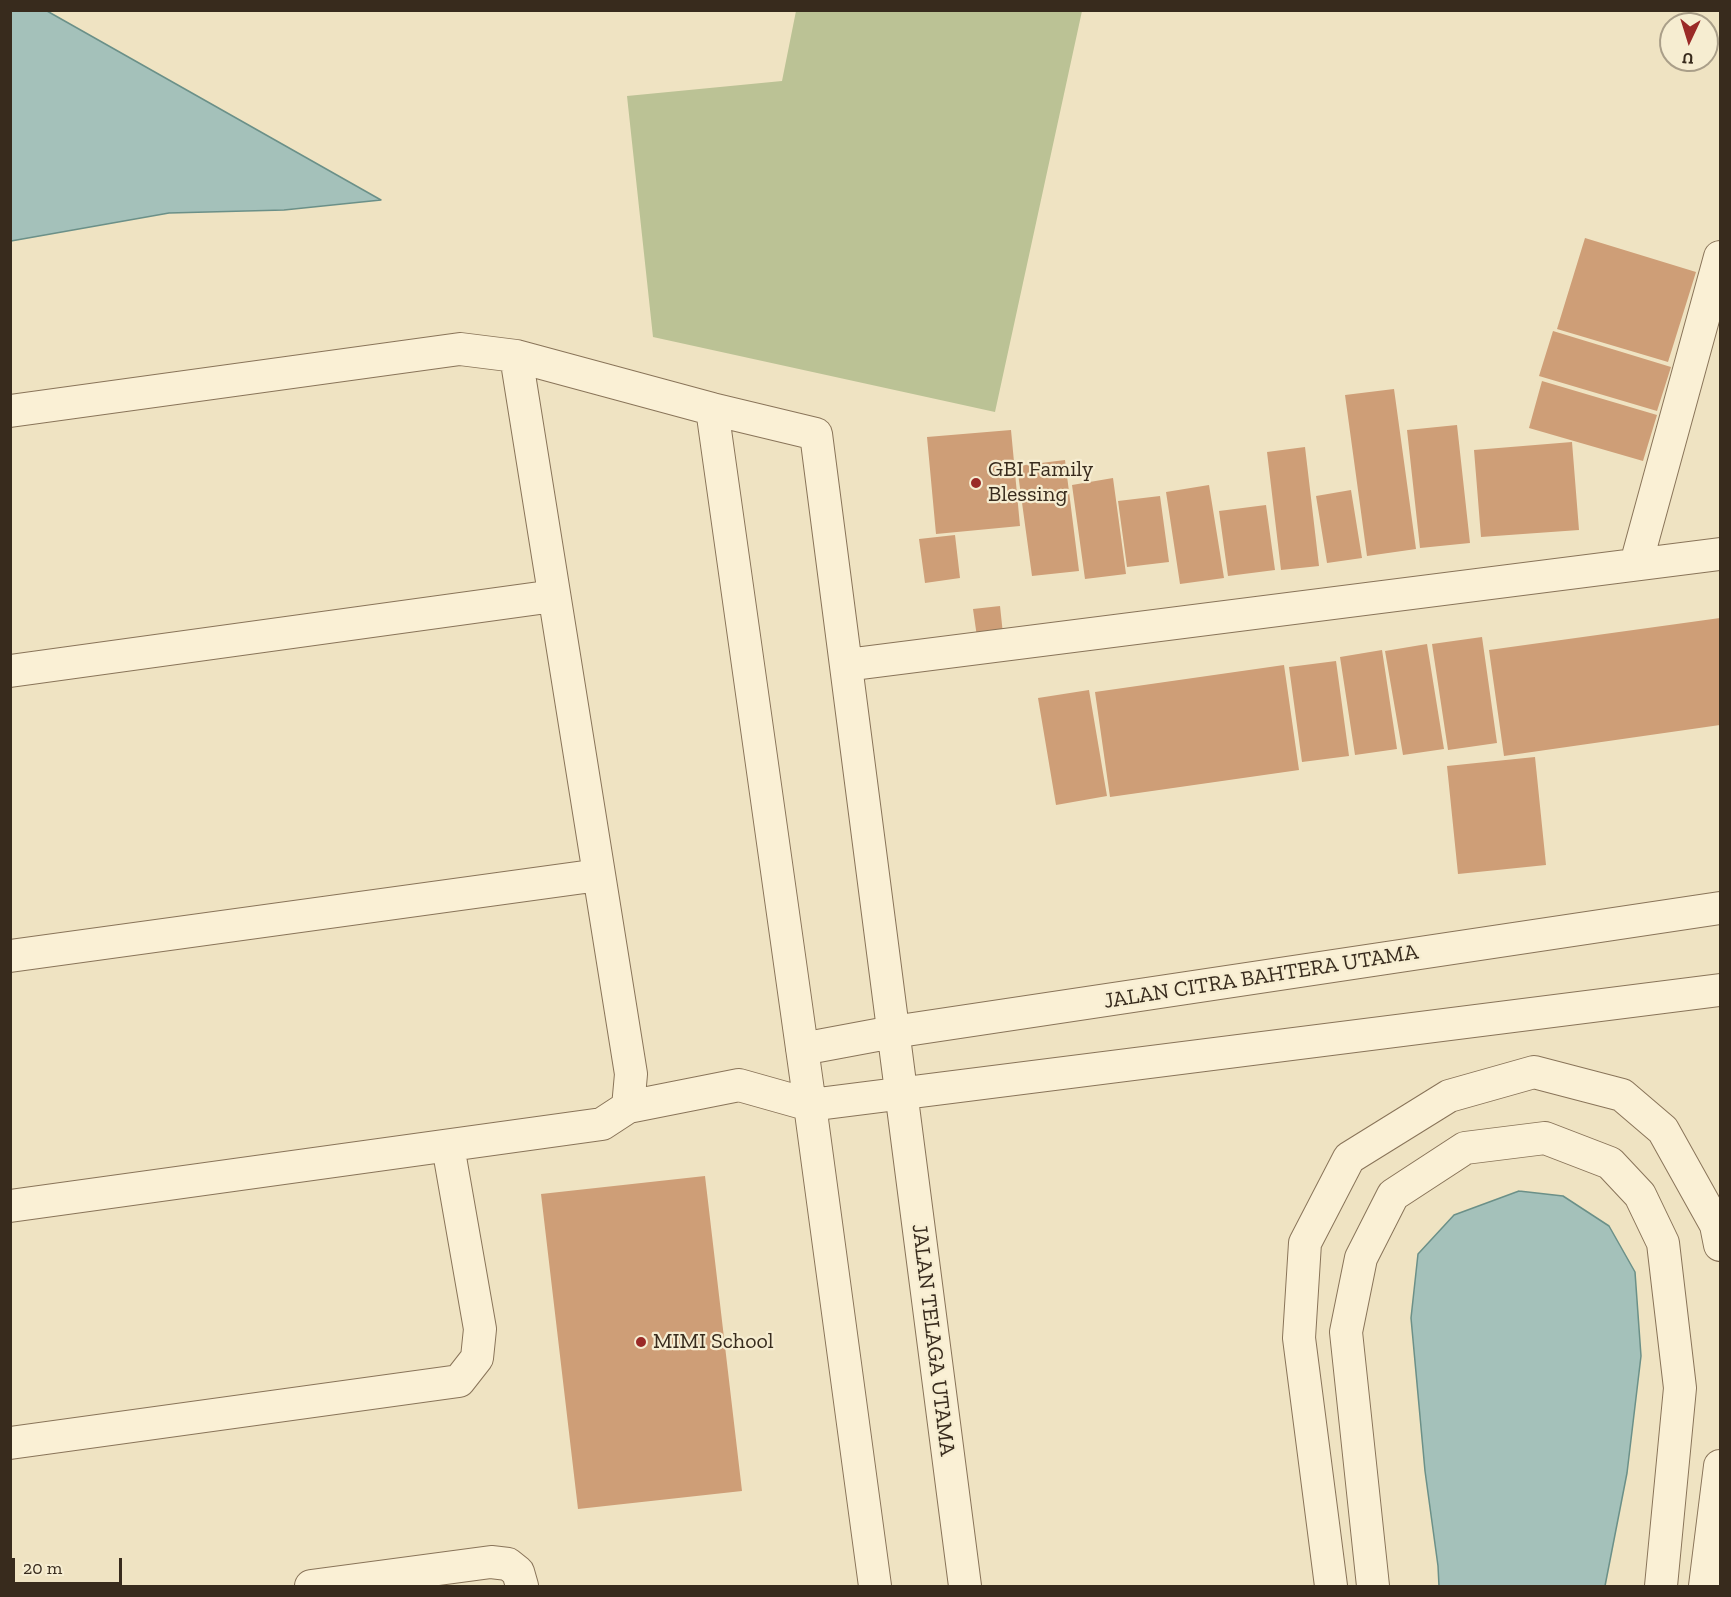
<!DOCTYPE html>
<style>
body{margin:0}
#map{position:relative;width:1731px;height:1597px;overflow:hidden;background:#efe3c2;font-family:"Zilla Slab",serif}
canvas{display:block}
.frame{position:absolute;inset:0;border:12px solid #382b1d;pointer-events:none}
.north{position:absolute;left:1659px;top:12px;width:60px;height:60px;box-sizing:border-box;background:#f6edd1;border:2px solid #aa9f89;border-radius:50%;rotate:184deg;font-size:16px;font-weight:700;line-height:24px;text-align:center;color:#382b1d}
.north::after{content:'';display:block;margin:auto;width:21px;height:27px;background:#9a2a27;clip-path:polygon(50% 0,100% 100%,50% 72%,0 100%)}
.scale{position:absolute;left:12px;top:1558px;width:110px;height:27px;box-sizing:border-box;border:3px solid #382b1d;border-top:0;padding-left:8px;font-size:18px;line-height:21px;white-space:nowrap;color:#382b1d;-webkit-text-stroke:4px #f6edd1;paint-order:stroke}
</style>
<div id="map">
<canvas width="1731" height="1597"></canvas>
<div class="frame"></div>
<div class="north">U</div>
<div class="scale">20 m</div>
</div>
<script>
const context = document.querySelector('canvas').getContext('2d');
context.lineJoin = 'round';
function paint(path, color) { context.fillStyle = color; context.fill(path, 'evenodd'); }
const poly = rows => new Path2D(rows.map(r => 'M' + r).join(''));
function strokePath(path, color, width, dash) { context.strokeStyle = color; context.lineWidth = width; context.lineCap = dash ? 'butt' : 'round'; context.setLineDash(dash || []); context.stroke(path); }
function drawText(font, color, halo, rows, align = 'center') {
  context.font = font + ' "Zilla Slab",serif'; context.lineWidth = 4.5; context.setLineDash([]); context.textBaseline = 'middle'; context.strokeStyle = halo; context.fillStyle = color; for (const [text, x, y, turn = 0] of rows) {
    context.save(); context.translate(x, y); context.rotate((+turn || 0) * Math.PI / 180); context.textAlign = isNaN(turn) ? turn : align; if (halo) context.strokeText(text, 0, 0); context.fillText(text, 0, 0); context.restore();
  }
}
const cemetery = poly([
 [796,11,1082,11,995,412,653,337,627,96,782,81]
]);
const water = poly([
 [11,10,47,11,381,200,284,210,169,213,11,241,11,10],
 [1519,1191,1563,1196,1609,1226,1635,1272,1641,1356,1627,1473,1605,1586,1439,1586,1438,1566,1425,1471,1411,1318,1418,1254,1454,1215,1519,1191]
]);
const building = poly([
 [1585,238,1696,272,1668,362,1557,329],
 [1553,331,1671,367,1657,411,1539,376],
 [1542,381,1657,415,1643,461,1529,428],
 [1394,389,1416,549,1367,556,1345,395],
 [1457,425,1470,543,1420,548,1407,430],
 [1011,430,1020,526,936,534,927,437],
 [1572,442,1579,530,1481,537,1474,450],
 [1305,447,1319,566,1281,570,1267,452],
 [1065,460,1079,571,1032,576,1017,466],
 [1113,478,1126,574,1085,579,1072,485],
 [1209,485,1224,578,1180,584,1166,492],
 [1351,490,1362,558,1327,563,1316,496],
 [1160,496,1169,562,1127,567,1118,501],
 [1266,505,1275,570,1228,576,1219,511],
 [955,535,960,578,925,583,919,539],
 [1000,606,1003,634,977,637,973,609],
 [1720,618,1720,725,1504,756,1489,650],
 [1482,637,1497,743,1448,750,1432,644],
 [1427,644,1444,749,1403,755,1385,651],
 [1382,650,1397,749,1355,755,1340,657],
 [1336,661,1349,756,1302,762,1289,667],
 [1284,665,1299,770,1110,797,1095,692],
 [1089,690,1107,796,1056,805,1038,698],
 [1535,757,1546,865,1458,874,1447,766],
 [705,1176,742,1491,578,1509,541,1194]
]);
const minor = poly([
 [516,356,712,409],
 [10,411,460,349,516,356,631,1074,628,1107,602,1124,10,1206],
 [1636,564,1720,257],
 [846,665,1720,554],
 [10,671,554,596],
 [10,956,599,875],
 [802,1049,893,1032,1720,908],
 [628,1107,739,1085,810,1105,1720,990],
 [10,1443,459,1381,477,1358,480,1329,448,1146],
 [311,1586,491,1562,508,1564,518,1572,522,1586],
 [875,1586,810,1105,712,409,816,434,965,1586],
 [1331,1586,1299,1338,1305,1243,1349,1158,1449,1096,1534,1072,1622,1095,1663,1130,1716,1225,1720,1245],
 [1373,1586,1346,1332,1361,1258,1393,1195,1465,1148,1545,1138,1610,1163,1640,1195,1663,1243,1680,1388,1661,1586],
 [1705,1586,1720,1466]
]);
const markers = [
 [976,483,6,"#9a2a27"],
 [641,1342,6,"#9a2a27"]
];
const poiNames = [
 ["GBI Family",988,470],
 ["Blessing",988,495],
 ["MIMI School",653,1342]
];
const streetNames = [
 ["JALAN CITRA BAHTERA UTAMA",1261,977,-9],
 ["JALAN TELAGA UTAMA",933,1340,83]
];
paint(cemetery, '#bbc295');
paint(water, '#a4c1ba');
strokePath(water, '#6b9088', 1.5);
paint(building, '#ce9e77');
strokePath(minor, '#897459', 34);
strokePath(minor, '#faf0d5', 32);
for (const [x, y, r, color] of markers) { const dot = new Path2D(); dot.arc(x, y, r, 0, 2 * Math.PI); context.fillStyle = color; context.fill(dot); strokePath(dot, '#f6edd1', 2); }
drawText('22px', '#382b1d', '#f6edd1', poiNames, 'left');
drawText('22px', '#382b1d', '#f6edd1', streetNames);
</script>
